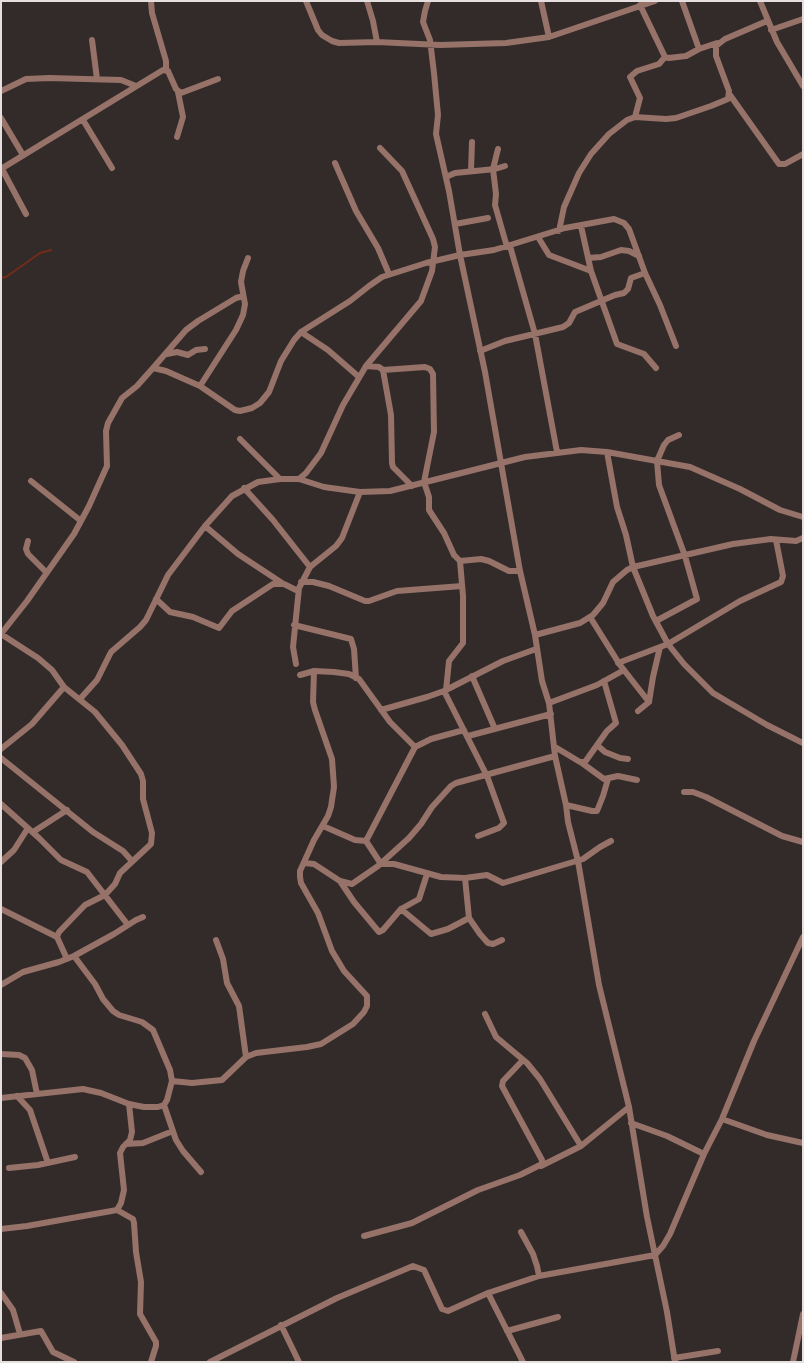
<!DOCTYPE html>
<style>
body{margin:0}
#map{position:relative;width:804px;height:1363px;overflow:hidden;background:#332b29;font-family:"Alegreya Sans",sans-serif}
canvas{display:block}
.frame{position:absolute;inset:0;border:2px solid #e5e0df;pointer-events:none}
</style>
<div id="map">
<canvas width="804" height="1363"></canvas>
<div class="frame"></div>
</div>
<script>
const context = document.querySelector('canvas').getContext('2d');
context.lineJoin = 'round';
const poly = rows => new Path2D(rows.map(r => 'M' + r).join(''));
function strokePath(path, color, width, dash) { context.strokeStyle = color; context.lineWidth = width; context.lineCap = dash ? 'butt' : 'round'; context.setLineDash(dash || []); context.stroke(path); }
const stream = poly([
 [1,278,6,277,40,253,51,250]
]);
const street = poly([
 [151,1,152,13,166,61,166,70],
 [306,1,318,30,322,35,332,41,339,43,377,42,440,45,506,43,549,37,655,1],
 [367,1,373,21,377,42],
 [428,1,425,11,423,22,430,40,434,73,438,115,436,134,449,191,460,255,485,372,520,571,535,635,542,681,549,703,555,756,566,805,568,822,578,861,599,985,629,1107,647,1217,667,1312,675,1362],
 [541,1,549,37],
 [682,1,699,49],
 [760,1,777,42,803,86],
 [640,5,665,57,669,58,686,56,699,49,717,43],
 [771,30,803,19],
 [92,40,97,79],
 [1,91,26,79,49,78,121,80,136,86],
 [730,95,779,164,785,164,803,154],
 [635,117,640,98,630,77,637,71,659,64,665,57],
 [1,118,23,155],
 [83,120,112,168],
 [177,137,183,117,178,92],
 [498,149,493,169,496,194,495,205,507,247],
 [335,163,356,211,378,248,389,274],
 [1,169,163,70,168,71,176,89,181,93,218,79],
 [2,169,26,214],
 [471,171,472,142],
 [446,177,455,173,495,169,505,166],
 [455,224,488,218],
 [581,226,591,271],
 [559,231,564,207,579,173,591,154,609,134,627,120,635,117,666,119,676,118,711,106,728,99,729,91,716,56,716,46,725,39,767,21],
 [538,237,549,255,591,271,617,344,644,354,656,368],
 [510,246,535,334,557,452],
 [588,258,601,257,621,250,629,251,639,256],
 [301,332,328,350,359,377],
 [480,351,505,341,563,327,569,323,575,312,615,295,624,293,628,289,631,278,645,273],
 [167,354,177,352,188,355,196,350,205,349],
 [366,366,379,367,383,370,391,415,392,463,393,467,412,486],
 [153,368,186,330,198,321,236,298,243,296],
 [383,370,425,367,430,369,433,374,434,432,424,482,429,497,429,510,444,533,454,555,460,561,481,559,489,561,509,571,520,571],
 [200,386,236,330,243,315,245,304,241,282,243,271,248,258],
 [240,439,280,479],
 [607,452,617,507,626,535,633,567,653,616,668,644,684,664,713,693,767,725,803,743],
 [299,479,306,473,321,453,343,405,366,366,421,301,432,271,435,247,433,239,402,171,380,148],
 [31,481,81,521],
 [244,488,273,520,310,567],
 [205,526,238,554,282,583],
 [28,541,26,549,28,554,46,572],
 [301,582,313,582,329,586,365,601,369,601,397,591,462,586],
 [156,599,170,612,193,617,219,628,232,611,273,584,284,584,298,591],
 [590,617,620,665,649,702],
 [656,621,697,599,685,556,659,485,657,461,664,445,668,440,679,435],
 [294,625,351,639,354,649,356,678],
 [1,634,27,601,74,534,89,506,107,466,106,431,108,423,122,398,137,386,153,368,166,371,200,386,235,410,240,411,252,408,260,403,269,392,281,361,294,340,301,332,350,301,369,286,382,277,426,263,460,255,494,250,565,228,614,219,624,223,629,229,645,273,660,305,676,346],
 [1,634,38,658,52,670,64,687,95,712,122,745,141,774,143,781,143,799,152,833,151,844,120,873,115,884,105,895,85,905,59,932,57,937,67,959],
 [535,635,580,623,593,615,603,603,613,582,627,570,633,567,733,544,771,539,796,541,803,538],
 [618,663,668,644,740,601,781,582,783,576,776,540],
 [296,664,293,647,299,588,310,567,336,546,342,538,360,492],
 [300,675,314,671,334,672,349,674,359,679,390,722,415,747],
 [472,676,495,729],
 [446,690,449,661,463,643,463,596,460,561],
 [444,691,487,776,504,823,499,828,478,836],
 [80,699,97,680,111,652,140,627,146,620,168,575,205,526,232,496,258,482,280,479,299,479,324,487,360,492,390,491,525,457,581,450,607,452,690,467,740,489,780,510,803,517],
 [549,703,597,685,624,670],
 [381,710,427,697,444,691,503,661,536,649],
 [638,711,649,702,653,677,660,647],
 [468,736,551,714],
 [597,745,605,752,620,758,628,759],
 [555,747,580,762,585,762,607,731,616,723,604,681],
 [1,749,32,724,64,687],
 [1,758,93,832,123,851,132,861],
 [582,763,604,779,618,776,637,780],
 [684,792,693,792,706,797,782,836,803,842],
 [1,804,39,838,61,860,87,872,128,925],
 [566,805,592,811,597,811,603,796,608,779],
 [323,826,355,840,366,841,415,747,431,739,464,730],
 [33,832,67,810],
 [366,841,381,864,394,864,441,877,465,878,487,875,503,883,583,859,600,847,611,841],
 [1,862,14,850,28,828],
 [304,863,314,864,340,881,352,884,378,866,409,838,421,824,432,807,451,786,456,783,555,756],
 [465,878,469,918,480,934,488,943,493,944,502,940],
 [340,881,354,902,379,932,383,930,401,909,419,899,427,874],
 [1,909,57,937],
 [401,909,431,934,448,929,469,918],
 [216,940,223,959,227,983,239,1006,246,1057],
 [1,985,23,972,59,962,74,956,114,934,136,920,143,917],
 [485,1014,496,1037,527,1063,540,1079,581,1146],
 [1,1054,19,1055,25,1058,32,1070,37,1094],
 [172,1081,192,1083,222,1080,246,1057,256,1053,307,1047,321,1044,353,1024,364,1012,367,1006,367,996,344,971,332,951,318,913,301,883,300,877,300,871,314,840,328,816,331,807,334,787,332,759,315,710,313,702,314,671],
 [17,1096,30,1110,48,1163],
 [1,1098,83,1089,101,1093,129,1104,144,1107,158,1107,164,1105,167,1100,172,1081,170,1070,153,1030,142,1022,119,1015,113,1011,103,999,95,984,74,956],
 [164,1105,176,1140,183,1151,201,1172],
 [722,1119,767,1135,803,1143],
 [631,1123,667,1136,704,1154],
 [126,1144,143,1143,173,1131],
 [541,1166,581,1146,629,1107],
 [9,1168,38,1165,75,1157],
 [117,1210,133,1219,134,1223,136,1252,141,1282,140,1314,156,1342,156,1346,151,1362],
 [1,1229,27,1226,117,1210,121,1203,124,1190,120,1153,123,1147,130,1140,132,1132,129,1104],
 [521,1232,533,1254,537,1266,539,1276],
 [364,1236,412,1223,478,1190,520,1175,542,1164,542,1160,502,1086,503,1081,523,1060],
 [1,1293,13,1310,20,1334],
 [488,1293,523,1362],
 [281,1325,299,1362],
 [507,1331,558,1317],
 [1,1338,41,1331,53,1352,74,1362],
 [674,1358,718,1351],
 [210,1362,337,1298,413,1266,424,1270,442,1309,448,1311,488,1293,539,1276,655,1255,663,1246,670,1234,704,1154,722,1119,754,1041,803,937],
 [793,1362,803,1314]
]);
strokePath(stream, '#732c19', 2);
strokePath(street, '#967269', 6);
</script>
